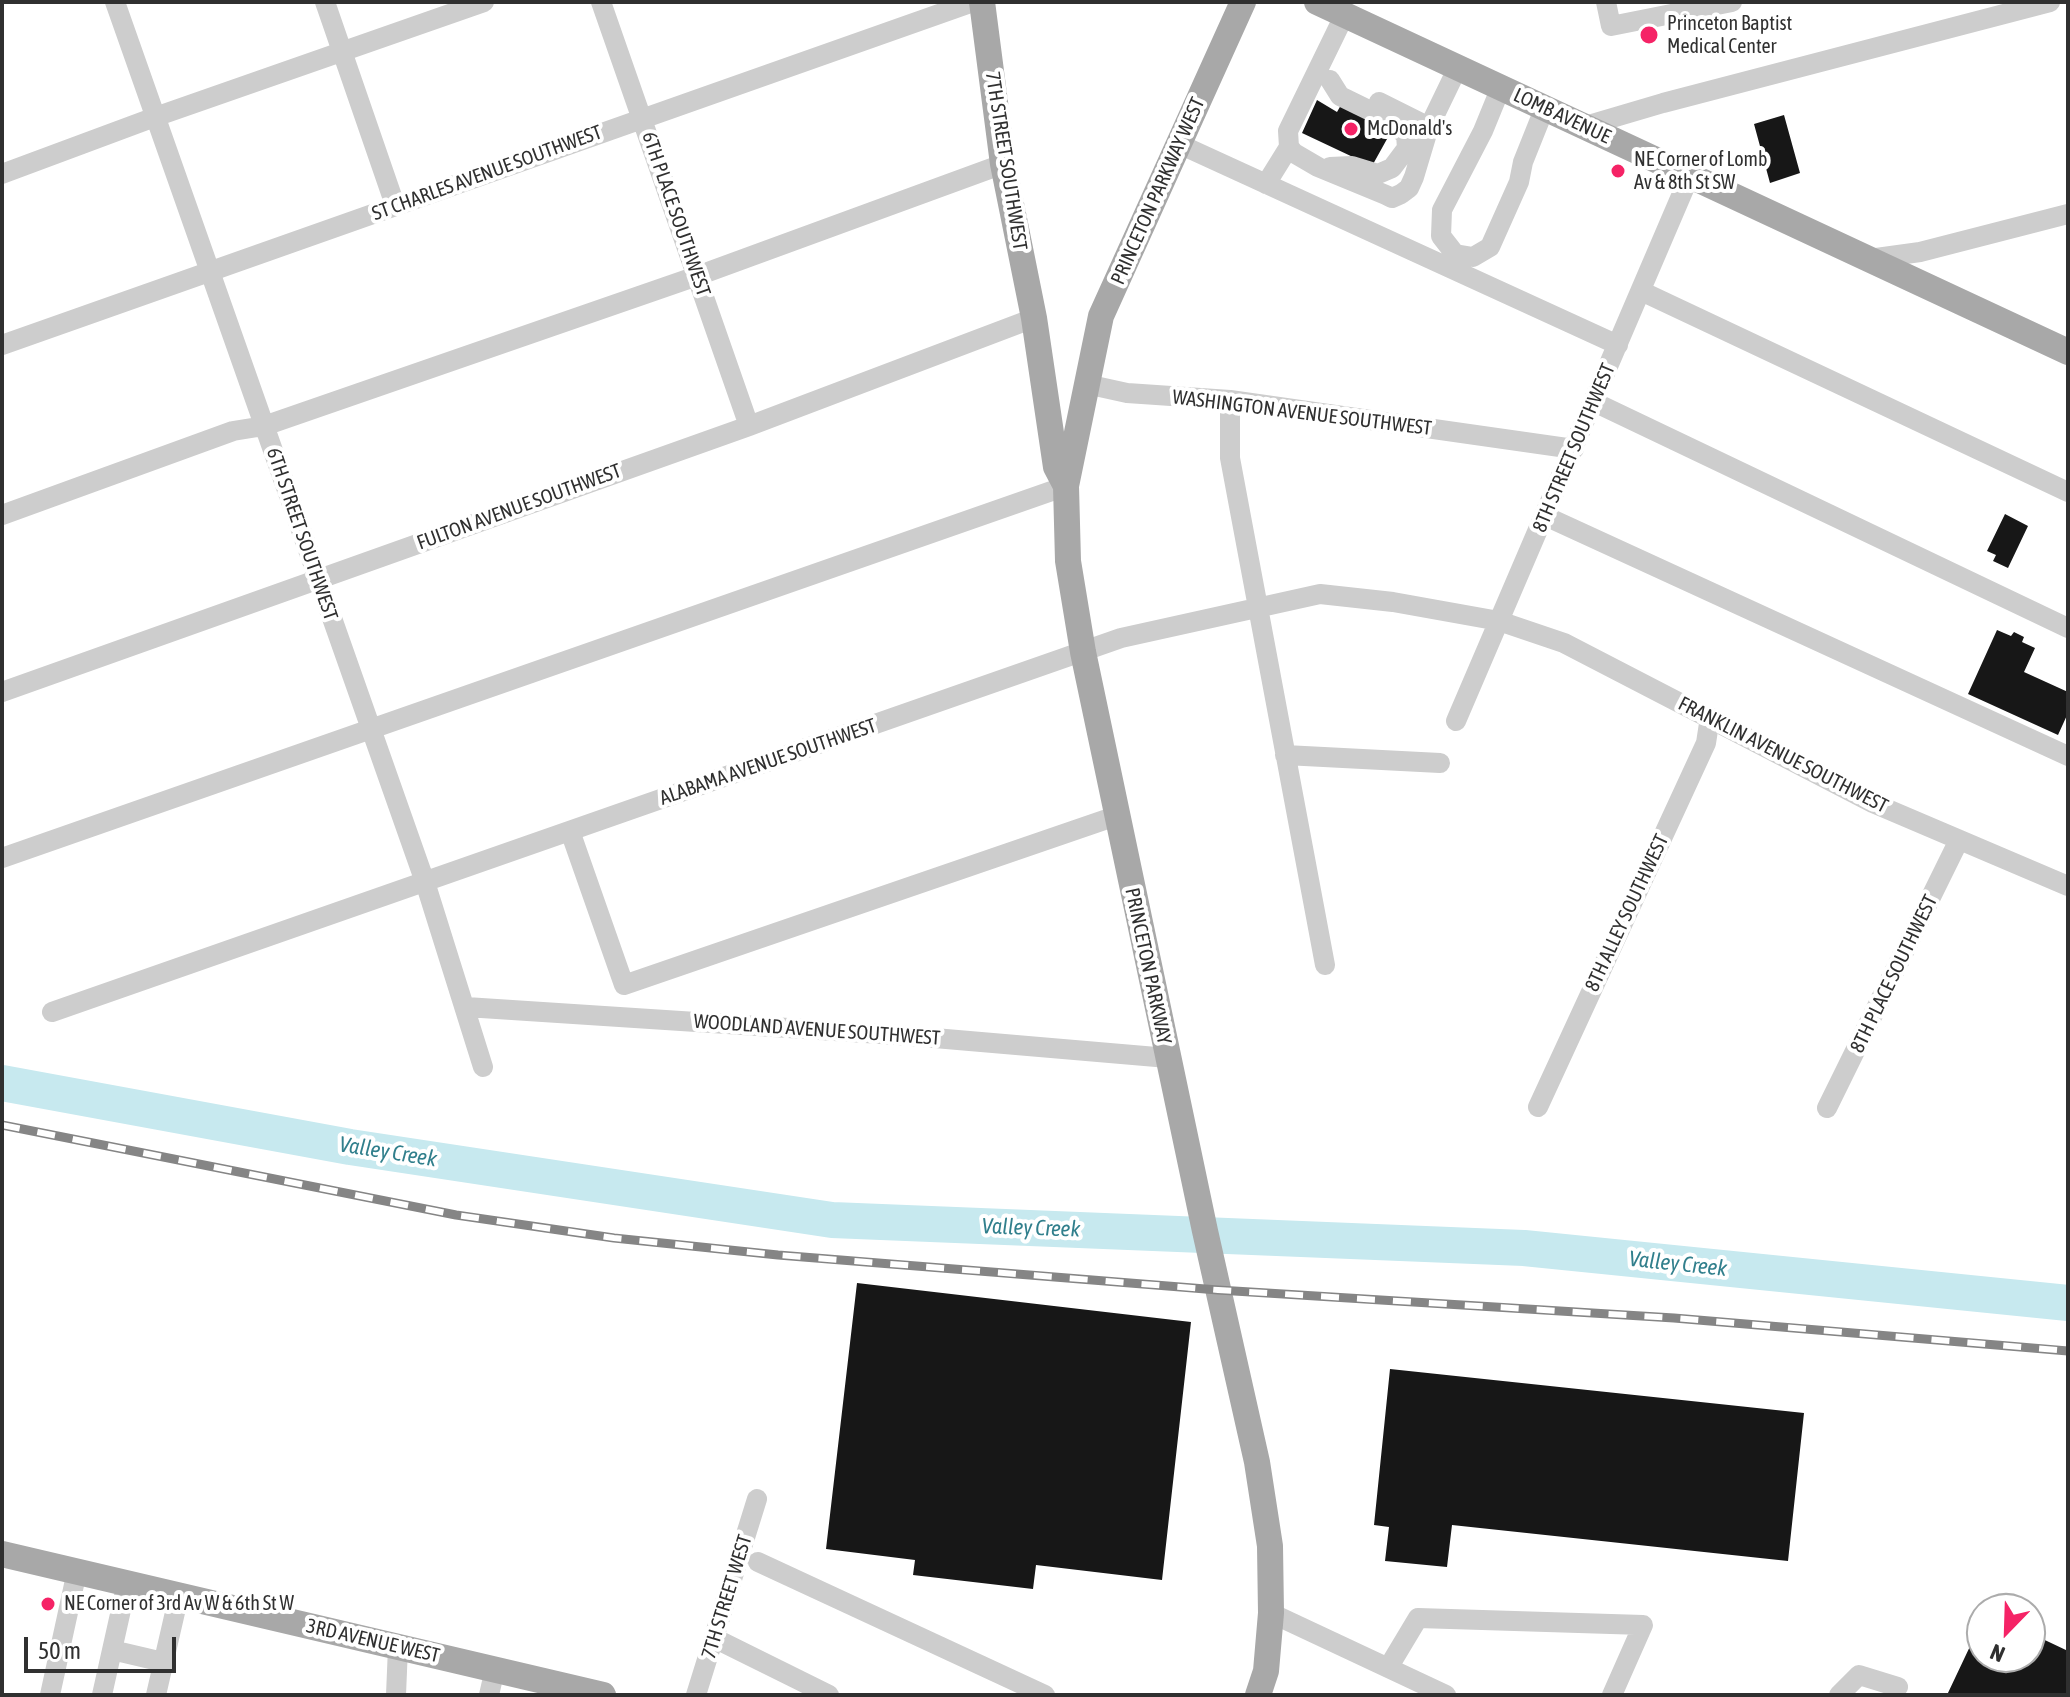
<!DOCTYPE html>
<style>
body{margin:0}
#map{position:relative;width:2070px;height:1697px;overflow:hidden;background:#fff;font-family:"Asap Condensed",sans-serif}
canvas{display:block}
.frame{position:absolute;inset:0;border:4px solid #303030;pointer-events:none}
.north{position:absolute;left:1966px;top:1593px;width:80px;height:80px;box-sizing:border-box;background:#fff;border:2px solid #acacac;border-radius:50%;rotate:203deg;font-size:22px;font-weight:700;line-height:32px;text-align:center;color:#303030}
.north::after{content:'';display:block;margin:auto;width:28px;height:36px;background:#f52366;clip-path:polygon(50% 0,100% 100%,50% 72%,0 100%)}
.scale{position:absolute;left:24px;top:1637px;width:152px;height:36px;box-sizing:border-box;border:4px solid #303030;border-top:0;padding-left:10px;font-size:24px;line-height:28px;white-space:nowrap;color:#303030;-webkit-text-stroke:6px #fff;paint-order:stroke}
</style>
<div id="map">
<canvas width="2070" height="1697"></canvas>
<div class="frame"></div>
<div class="north">N</div>
<div class="scale">50 m</div>
</div>
<script>
const context = document.querySelector('canvas').getContext('2d');
context.lineJoin = 'round';
const poly = rows => new Path2D(rows.map(r => 'M' + r).join(''));
function strokePath(path, color, width, dash) { context.strokeStyle = color; context.lineWidth = width; context.lineCap = dash ? 'butt' : 'round'; context.setLineDash(dash || []); context.stroke(path); }
function paint(path, color) { context.fillStyle = color; context.fill(path, 'evenodd'); }
function drawText(font, color, halo, rows, align = 'center') {
  context.font = font + ' "Asap Condensed",sans-serif'; context.lineWidth = 8; context.setLineDash([]); context.textBaseline = 'middle'; context.strokeStyle = halo; context.fillStyle = color; for (const [text, x, y, turn = 0] of rows) {
    context.save(); context.translate(x, y); context.rotate((+turn || 0) * Math.PI / 180); context.textAlign = isNaN(turn) ? turn : align; if (halo) context.strokeText(text, 0, 0); context.fillText(text, 0, 0); context.restore();
  }
}
const river = poly([
 [2,1083,350,1147,832,1220,1524,1248,2068,1303]
]);
const building = poly([
 [1317,100,1337,112,1341,105,1392,130,1372,166,1302,133],
 [1784,115,1800,173,1770,183,1754,124],
 [2005,514,2028,526,2008,568,1993,561,1996,555,1987,551],
 [1997,630,2011,636,2014,632,2024,637,2022,642,2035,648,2024,672,2068,692,2068,713,2058,735,1968,694],
 [857,1283,1191,1322,1162,1580,1036,1565,1033,1589,913,1575,915,1560,826,1549],
 [1390,1369,1804,1413,1788,1561,1452,1525,1447,1567,1385,1561,1389,1527,1374,1525],
 [1982,1621,1982,1657,2030,1657,2030,1633,2068,1651,2068,1695,1947,1695]
]);
const minor = poly([
 [115,2,425,882,483,1067],
 [325,2,395,205],
 [601,2,749,426],
 [1606,2,1611,26,1732,2],
 [1345,14,1288,131,1289,147,1294,153,1318,167,1386,195,1392,198,1401,194,1409,188,1414,177,1429,127,1458,67],
 [1330,80,1340,96,1387,119,1406,135,1407,148,1392,168,1378,174,1352,166,1330,167],
 [1501,87,1483,131,1442,210,1441,236,1455,254,1473,257,1490,247,1519,182,1523,162,1545,107],
 [1379,102,1429,127],
 [1585,126,1663,103,2050,2],
 [1179,144,1618,345],
 [2,174,155,117,484,2],
 [1266,184,1289,147],
 [1869,259,1920,252,2068,214],
 [1641,291,2068,492],
 [2,345,973,2],
 [1086,384,1127,393,1230,400,1574,449],
 [1230,400,1230,458,1325,965],
 [1594,402,2068,628],
 [2,515,233,431,264,426,697,276,1003,164],
 [1545,516,2068,756],
 [2,692,749,426,1034,318],
 [1456,721,1690,175],
 [1285,755,1440,763],
 [570,831,624,985,1116,816],
 [2,858,1066,486],
 [466,1007,911,1036,1168,1058],
 [52,1012,1121,638,1320,594,1393,602,1499,621,1564,643,1873,803,2068,886],
 [1538,1107,1706,743,1710,717],
 [1827,1108,1959,840],
 [758,1562,1045,1695],
 [1271,1613,1446,1695],
 [714,1638,829,1695],
 [112,1650,163,1662],
 [1388,1668,1418,1618,1643,1625,1612,1695],
 [50,1695,77,1571],
 [102,1695,127,1583],
 [156,1695,179,1595],
 [396,1695,398,1647],
 [489,1695,495,1669],
 [696,1695,757,1499],
 [1839,1695,1859,1675,1898,1687]
]);
const major = poly([
 [982,2,1003,164,1034,318,1056,467,1066,486,1068,561,1083,652,1205,1231,1257,1462,1270,1546,1271,1613,1266,1671,1258,1695],
 [1317,2,2068,352],
 [1066,486,1101,316,1243,2],
 [2,1554,603,1695]
]);
const rail = poly([
 [2,1125,456,1215,614,1238,778,1255,1218,1290,1674,1318,2068,1351]
]);
const markers = [
 [1649,35,10,"#f52366"],
 [1351,129,8,"#f52366"],
 [1618,171,8,"#f52366"],
 [48,1604,8,"#f52366"]
];
const poiNames = [
 ["Princeton Baptist",1667,24],
 ["Medical Center",1667,47],
 ["McDonald's",1367,129],
 ["NE Corner of Lomb",1634,160],
 ["Av & 8th St SW",1634,183],
 ["NE Corner of 3rd Av W & 6th St W",64,1604]
];
const streetNames = [
 ["LOMB AVENUE",1562,116,25],
 ["7TH STREET SOUTHWEST",1006,161,81],
 ["ST CHARLES AVENUE SOUTHWEST",487,173,-20],
 ["PRINCETON PARKWAY WEST",1158,191,-66],
 ["6TH PLACE SOUTHWEST",676,214,71],
 ["WASHINGTON AVENUE SOUTHWEST",1302,413,7],
 ["8TH STREET SOUTHWEST",1574,448,-67],
 ["FULTON AVENUE SOUTHWEST",519,507,-20],
 ["6TH STREET SOUTHWEST",302,534,71],
 ["FRANKLIN AVENUE SOUTHWEST",1783,755,27],
 ["ALABAMA AVENUE SOUTHWEST",768,762,-19],
 ["8TH ALLEY SOUTHWEST",1627,913,-65],
 ["PRINCETON PARKWAY",1148,966,78],
 ["8TH PLACE SOUTHWEST",1894,974,-64],
 ["WOODLAND AVENUE SOUTHWEST",817,1030,4],
 ["7TH STREET WEST",727,1597,-73],
 ["3RD AVENUE WEST",373,1641,13]
];
const waterNames = [
 ["Valley Creek",388,1152,9],
 ["Valley Creek",1031,1228,2],
 ["Valley Creek",1678,1264,6]
];
strokePath(river, '#c7e9ef', 36);
paint(building, '#171717');
strokePath(minor, '#cdcdcd', 20);
strokePath(major, '#a8a8a8', 26);
strokePath(rail, '#858585', 9);
strokePath(rail, '#fff', 6, [18]);
for (const [x, y, r, color] of markers) { const dot = new Path2D(); dot.arc(x, y, r, 0, 2 * Math.PI); context.fillStyle = color; context.fill(dot); strokePath(dot, '#fff', 3); }
drawText('20px', '#303030', '#fff', poiNames, 'left');
drawText('20px', '#303030', '#fff', streetNames);
drawText('italic 22px', '#317f8c', '#fff', waterNames);
</script>
